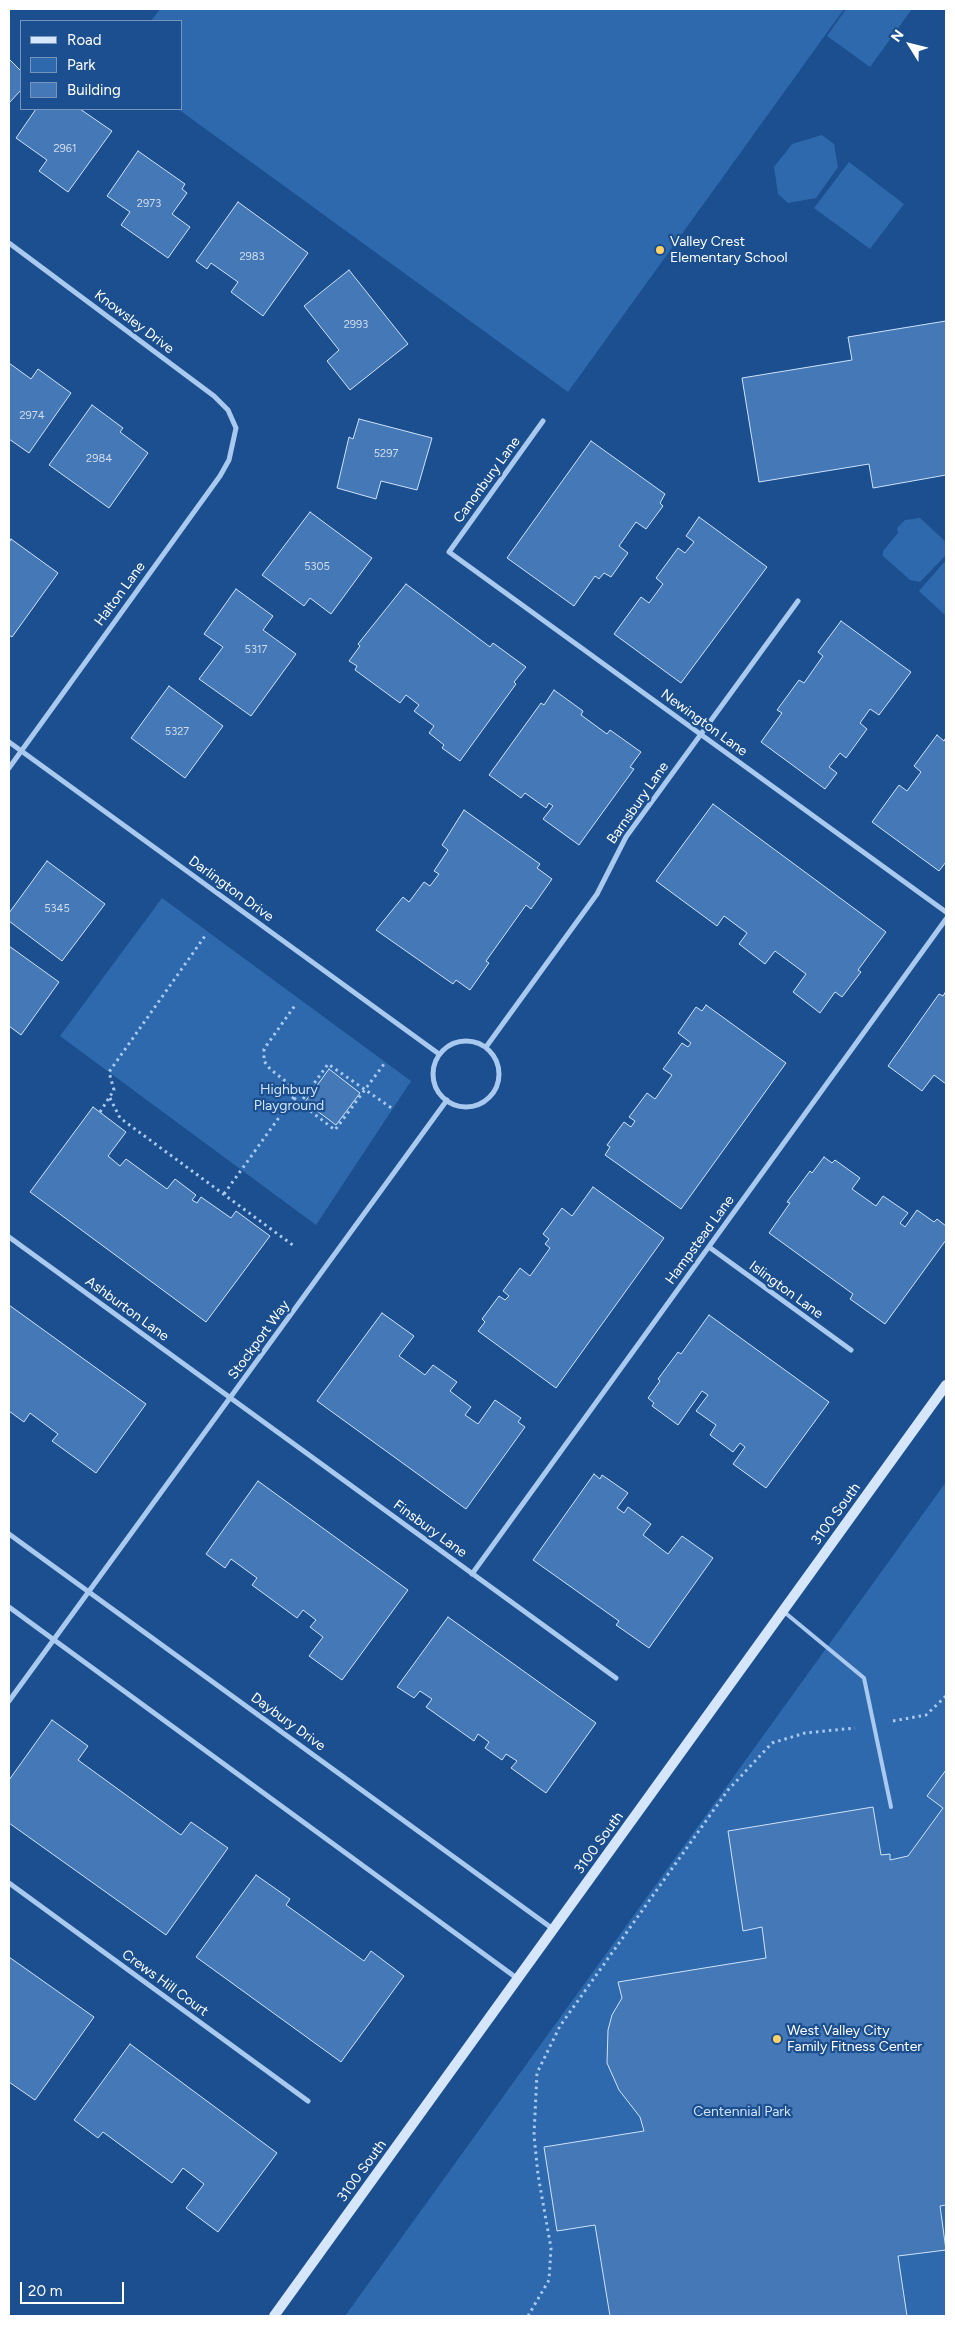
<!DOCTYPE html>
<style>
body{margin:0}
#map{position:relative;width:955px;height:2325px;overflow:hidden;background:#1b4f8f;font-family:Figtree,sans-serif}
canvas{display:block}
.frame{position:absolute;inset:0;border:10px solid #fff;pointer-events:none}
.legend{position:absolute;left:20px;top:20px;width:162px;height:90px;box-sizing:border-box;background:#1b4f8f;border:1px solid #7695bc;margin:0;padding:6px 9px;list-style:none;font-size:15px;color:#fff}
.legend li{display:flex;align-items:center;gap:10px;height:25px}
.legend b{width:25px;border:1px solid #7695bc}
.north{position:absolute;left:885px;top:20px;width:50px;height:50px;-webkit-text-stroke:4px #1b4f8f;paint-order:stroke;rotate:306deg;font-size:14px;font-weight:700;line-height:20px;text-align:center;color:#fff}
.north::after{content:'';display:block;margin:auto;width:18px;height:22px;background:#fff;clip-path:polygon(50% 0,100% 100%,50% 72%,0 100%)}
.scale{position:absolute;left:20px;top:2282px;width:104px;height:22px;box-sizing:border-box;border:2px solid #fff;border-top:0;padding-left:6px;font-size:15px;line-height:18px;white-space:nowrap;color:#fff;-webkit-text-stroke:4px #1b4f8f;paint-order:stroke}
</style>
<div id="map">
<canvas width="955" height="2325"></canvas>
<div class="frame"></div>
<ul class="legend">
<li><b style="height:6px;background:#d6e6fa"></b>Road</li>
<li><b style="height:14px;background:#2e69ad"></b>Park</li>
<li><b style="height:14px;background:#4478b7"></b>Building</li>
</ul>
<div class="north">N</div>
<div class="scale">20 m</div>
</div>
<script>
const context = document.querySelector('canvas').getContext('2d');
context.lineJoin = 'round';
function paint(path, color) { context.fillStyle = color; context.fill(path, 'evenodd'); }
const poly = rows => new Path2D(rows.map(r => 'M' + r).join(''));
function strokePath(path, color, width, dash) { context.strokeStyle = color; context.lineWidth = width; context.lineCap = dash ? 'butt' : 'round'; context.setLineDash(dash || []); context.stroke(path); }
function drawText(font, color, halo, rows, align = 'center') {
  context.font = font + ' Figtree,sans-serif'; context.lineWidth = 4.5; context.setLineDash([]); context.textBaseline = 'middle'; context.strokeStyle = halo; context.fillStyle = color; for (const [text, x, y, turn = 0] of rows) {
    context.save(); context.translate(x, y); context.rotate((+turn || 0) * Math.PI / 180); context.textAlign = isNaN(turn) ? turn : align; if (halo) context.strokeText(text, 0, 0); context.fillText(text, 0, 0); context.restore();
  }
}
const green = poly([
 [160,9,844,9,568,392,178,109,181,109,181,21,151,21],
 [846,9,912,9,870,67,827,36],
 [822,135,834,144,838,167,816,198,788,203,778,194,774,167,792,144],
 [849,162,904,204,870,249,814,208],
 [920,518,946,542,946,555,920,582,910,580,883,556,883,551,898,533,897,528,905,520],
 [946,560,946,616,919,591],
 [162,898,411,1081,316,1225,60,1036],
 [946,1482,946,2316,345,2316]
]);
const building = poly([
 [9,59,21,71,21,90,9,103,9,59],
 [36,109,80,109,112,131,68,192,39,171,47,160,16,138,36,109],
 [138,151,185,184,182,189,187,193,172,214,190,227,168,258,121,225,130,212,107,196,138,151],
 [238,202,308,253,263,316,231,292,238,282,211,263,207,269,196,261,238,202],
 [349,270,408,344,350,390,327,361,339,350,304,306,349,270],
 [946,321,946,475,873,488,869,464,759,482,742,378,852,360,848,337,946,321],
 [9,363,31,379,38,369,71,393,29,453,9,439,9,363],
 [92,405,123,428,120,432,148,453,109,508,49,465,92,405],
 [359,419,432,438,417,490,381,481,376,499,337,488,349,437,353,439,359,419],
 [591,441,665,494,660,503,663,506,646,529,636,522,619,546,628,553,611,577,604,573,599,579,595,576,574,606,507,558,591,441],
 [310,512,372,558,331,614,310,598,304,606,262,575,310,512],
 [699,517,767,567,681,683,614,634,641,597,649,603,663,584,656,578,678,548,685,553,694,542,686,536,699,517],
 [11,539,58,573,12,637,9,635,9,543,11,539],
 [406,584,490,647,493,643,526,667,514,682,516,684,460,761,442,748,444,745,429,733,434,726,414,711,419,705,406,695,400,703,355,670,357,666,349,661,360,646,358,644,406,584],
 [236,589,273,616,263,630,296,654,251,716,199,679,223,647,204,634,236,589],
 [841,621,911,672,879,715,870,709,860,723,867,729,846,758,840,753,829,767,837,773,825,789,761,742,782,713,777,710,799,680,804,683,823,656,818,652,841,621],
 [169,686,223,726,185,778,131,738,169,686],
 [554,690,583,711,581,715,607,734,610,730,641,752,630,767,634,769,579,845,543,819,553,806,549,803,546,808,525,793,521,798,489,775,541,703,544,705,554,690],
 [937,735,944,741,946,737,946,862,939,871,872,822,899,785,907,791,921,772,914,766,937,735],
 [713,804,886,932,858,970,861,972,842,997,835,992,820,1013,793,992,806,974,775,951,765,964,739,944,747,933,724,916,717,926,656,881,713,804],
 [464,810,540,864,537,868,552,879,531,909,526,905,486,961,489,963,470,990,456,980,453,984,376,930,403,897,409,902,424,882,430,886,439,874,434,871,448,850,442,845,464,810],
 [47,861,105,904,62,961,9,921,9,913,47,861],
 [9,946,59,982,21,1035,9,1026,9,946],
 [946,991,946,1084,934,1075,922,1091,888,1066,939,994,943,996,946,991],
 [706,1005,786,1063,681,1209,605,1155,610,1147,607,1145,624,1122,631,1127,635,1121,629,1117,647,1093,655,1099,672,1075,663,1069,682,1043,688,1047,691,1043,678,1033,696,1007,702,1011,706,1005],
 [329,1069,360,1093,336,1125,305,1102,329,1069],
 [93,1107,126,1132,108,1156,120,1166,126,1159,167,1189,175,1179,196,1195,192,1200,197,1203,201,1197,231,1218,236,1211,270,1236,206,1322,30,1192,93,1107],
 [824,1157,832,1163,835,1160,860,1178,852,1189,876,1206,883,1196,908,1213,900,1223,905,1227,917,1210,934,1222,937,1219,946,1226,946,1240,885,1324,850,1299,853,1294,769,1233,790,1203,787,1202,810,1171,812,1173,824,1157],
 [593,1187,664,1238,556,1388,478,1331,485,1322,482,1319,499,1296,505,1300,509,1296,503,1291,520,1268,530,1276,550,1248,545,1244,549,1239,543,1234,562,1208,572,1216,593,1187],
 [9,1305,146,1404,96,1473,52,1441,58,1434,30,1413,24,1422,9,1411,9,1305],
 [382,1313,414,1336,399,1356,425,1375,433,1365,457,1382,450,1391,471,1407,465,1415,478,1424,495,1400,521,1418,518,1422,525,1427,466,1509,317,1401,382,1313],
 [709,1315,829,1402,766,1488,733,1464,745,1447,740,1443,733,1452,710,1435,716,1425,696,1411,708,1395,702,1391,678,1425,652,1406,654,1403,648,1398,660,1381,658,1379,678,1352,681,1354,709,1315],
 [594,1474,600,1479,602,1475,628,1493,617,1508,624,1513,628,1507,651,1524,643,1535,668,1554,682,1536,713,1558,649,1648,616,1625,619,1621,533,1560,594,1474],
 [258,1481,408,1590,342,1680,309,1656,323,1637,310,1627,316,1620,303,1610,297,1618,252,1585,257,1578,231,1559,225,1568,206,1554,258,1481],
 [448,1617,596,1723,546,1793,511,1768,517,1761,506,1754,502,1760,485,1748,489,1742,478,1734,474,1741,426,1707,432,1699,420,1691,414,1698,397,1687,448,1617],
 [52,1720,88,1746,78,1760,181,1835,191,1822,228,1848,166,1935,9,1823,9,1780,52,1720],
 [946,1770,946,2205,940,2206,946,2250,898,2256,907,2316,610,2316,595,2225,557,2231,544,2147,644,2131,640,2117,619,2090,607,2063,608,2030,612,2015,622,1998,618,1982,766,1958,762,1927,743,1931,728,1831,873,1807,881,1855,890,1854,890,1860,908,1856,943,1808,927,1796,946,1770],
 [256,1875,290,1899,286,1905,364,1961,371,1951,404,1976,341,2062,196,1957,256,1875],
 [9,1957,94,2017,35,2100,9,2082,9,1957],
 [130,2044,277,2153,218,2232,186,2208,204,2184,183,2168,172,2183,103,2132,98,2138,74,2120,130,2044]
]);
const path = poly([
 [110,1098,120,1118,294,1246],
 [294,1098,300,1103,328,1064,393,1109],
 [300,1103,335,1130,384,1064],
 [100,1112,114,1090,109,1072,205,936],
 [224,1194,298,1091,270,1069,264,1061,264,1049,296,1004],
 [893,1721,926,1715,946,1696],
 [528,2316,549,2280,551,2248,538,2175,534,2135,537,2073,560,2026,728,1790,772,1743,805,1733,855,1728]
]);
const service = poly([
 [783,1611,864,1678,891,1807]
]);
const minor = poly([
 [9,243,214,396,228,410,236,428,229,460,220,476,9,768],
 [543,421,449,552,946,912],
 [9,742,439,1054],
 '433 1074a33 33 0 1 1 66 0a33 33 0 1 1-66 0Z',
 [486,1047,597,894,626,837,798,601],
 [9,1237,616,1678],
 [709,1247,851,1350],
 [9,1534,553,1929],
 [472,1574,946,919],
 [9,1607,518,1979],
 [9,1701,447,1100],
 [9,1883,308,2101]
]);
const secondary = poly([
 [274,2316,946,1385]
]);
const markers = [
 [660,250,5,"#ffd166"],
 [777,2039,5,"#ffd166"]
];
const numberNames = [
 ["2961",65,149],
 ["2973",149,204],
 ["2983",252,257],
 ["2993",356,325],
 ["2974",32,416],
 ["5297",386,454],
 ["2984",99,459],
 ["5305",317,567],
 ["5317",256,650],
 ["5327",177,732],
 ["5345",57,909]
];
const poiNames = [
 ["Valley Crest",670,242],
 ["Elementary School",670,258],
 ["West Valley City",787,2031],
 ["Family Fitness Center",787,2047]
];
const streetNames = [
 ["Knowsley Drive",134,322,37],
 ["Canonbury Lane",487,480,-54],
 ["Halton Lane",120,594,-54],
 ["Newington Lane",704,723,36],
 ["Barnsbury Lane",638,803,-55],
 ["Darlington Drive",231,889,36],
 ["Hampstead Lane",700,1240,-54],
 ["Islington Lane",786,1290,36],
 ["Ashburton Lane",127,1309,36],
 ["Stockport Way",259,1340,-54],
 ["3100 South",836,1514,-54],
 ["Finsbury Lane",430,1529,36],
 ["Daybury Drive",288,1722,36],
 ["3100 South",599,1843,-54],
 ["Crews Hill Court",165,1983,36],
 ["3100 South",362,2171,-54]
];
const parkNames = [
 ["Highbury",289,1090],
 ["Playground",289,1106],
 ["Centennial Park",742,2112]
];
paint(green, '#2e69ad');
paint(building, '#4478b7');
strokePath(building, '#cfe3fa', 1);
strokePath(path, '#a9c9ee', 3, [2.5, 4]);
strokePath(service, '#a9c9ee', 4);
strokePath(minor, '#a9c9ee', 5);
strokePath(secondary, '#d6e6fa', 10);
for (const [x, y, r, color] of markers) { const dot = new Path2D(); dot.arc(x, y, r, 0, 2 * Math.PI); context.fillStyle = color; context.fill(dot); strokePath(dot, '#1b4f8f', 2); }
drawText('11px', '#d0dded', null, numberNames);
drawText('14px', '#fff', '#1b4f8f', poiNames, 'left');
drawText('14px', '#fff', '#1b4f8f', streetNames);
drawText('14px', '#cfe3fa', '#1b4f8f', parkNames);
</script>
